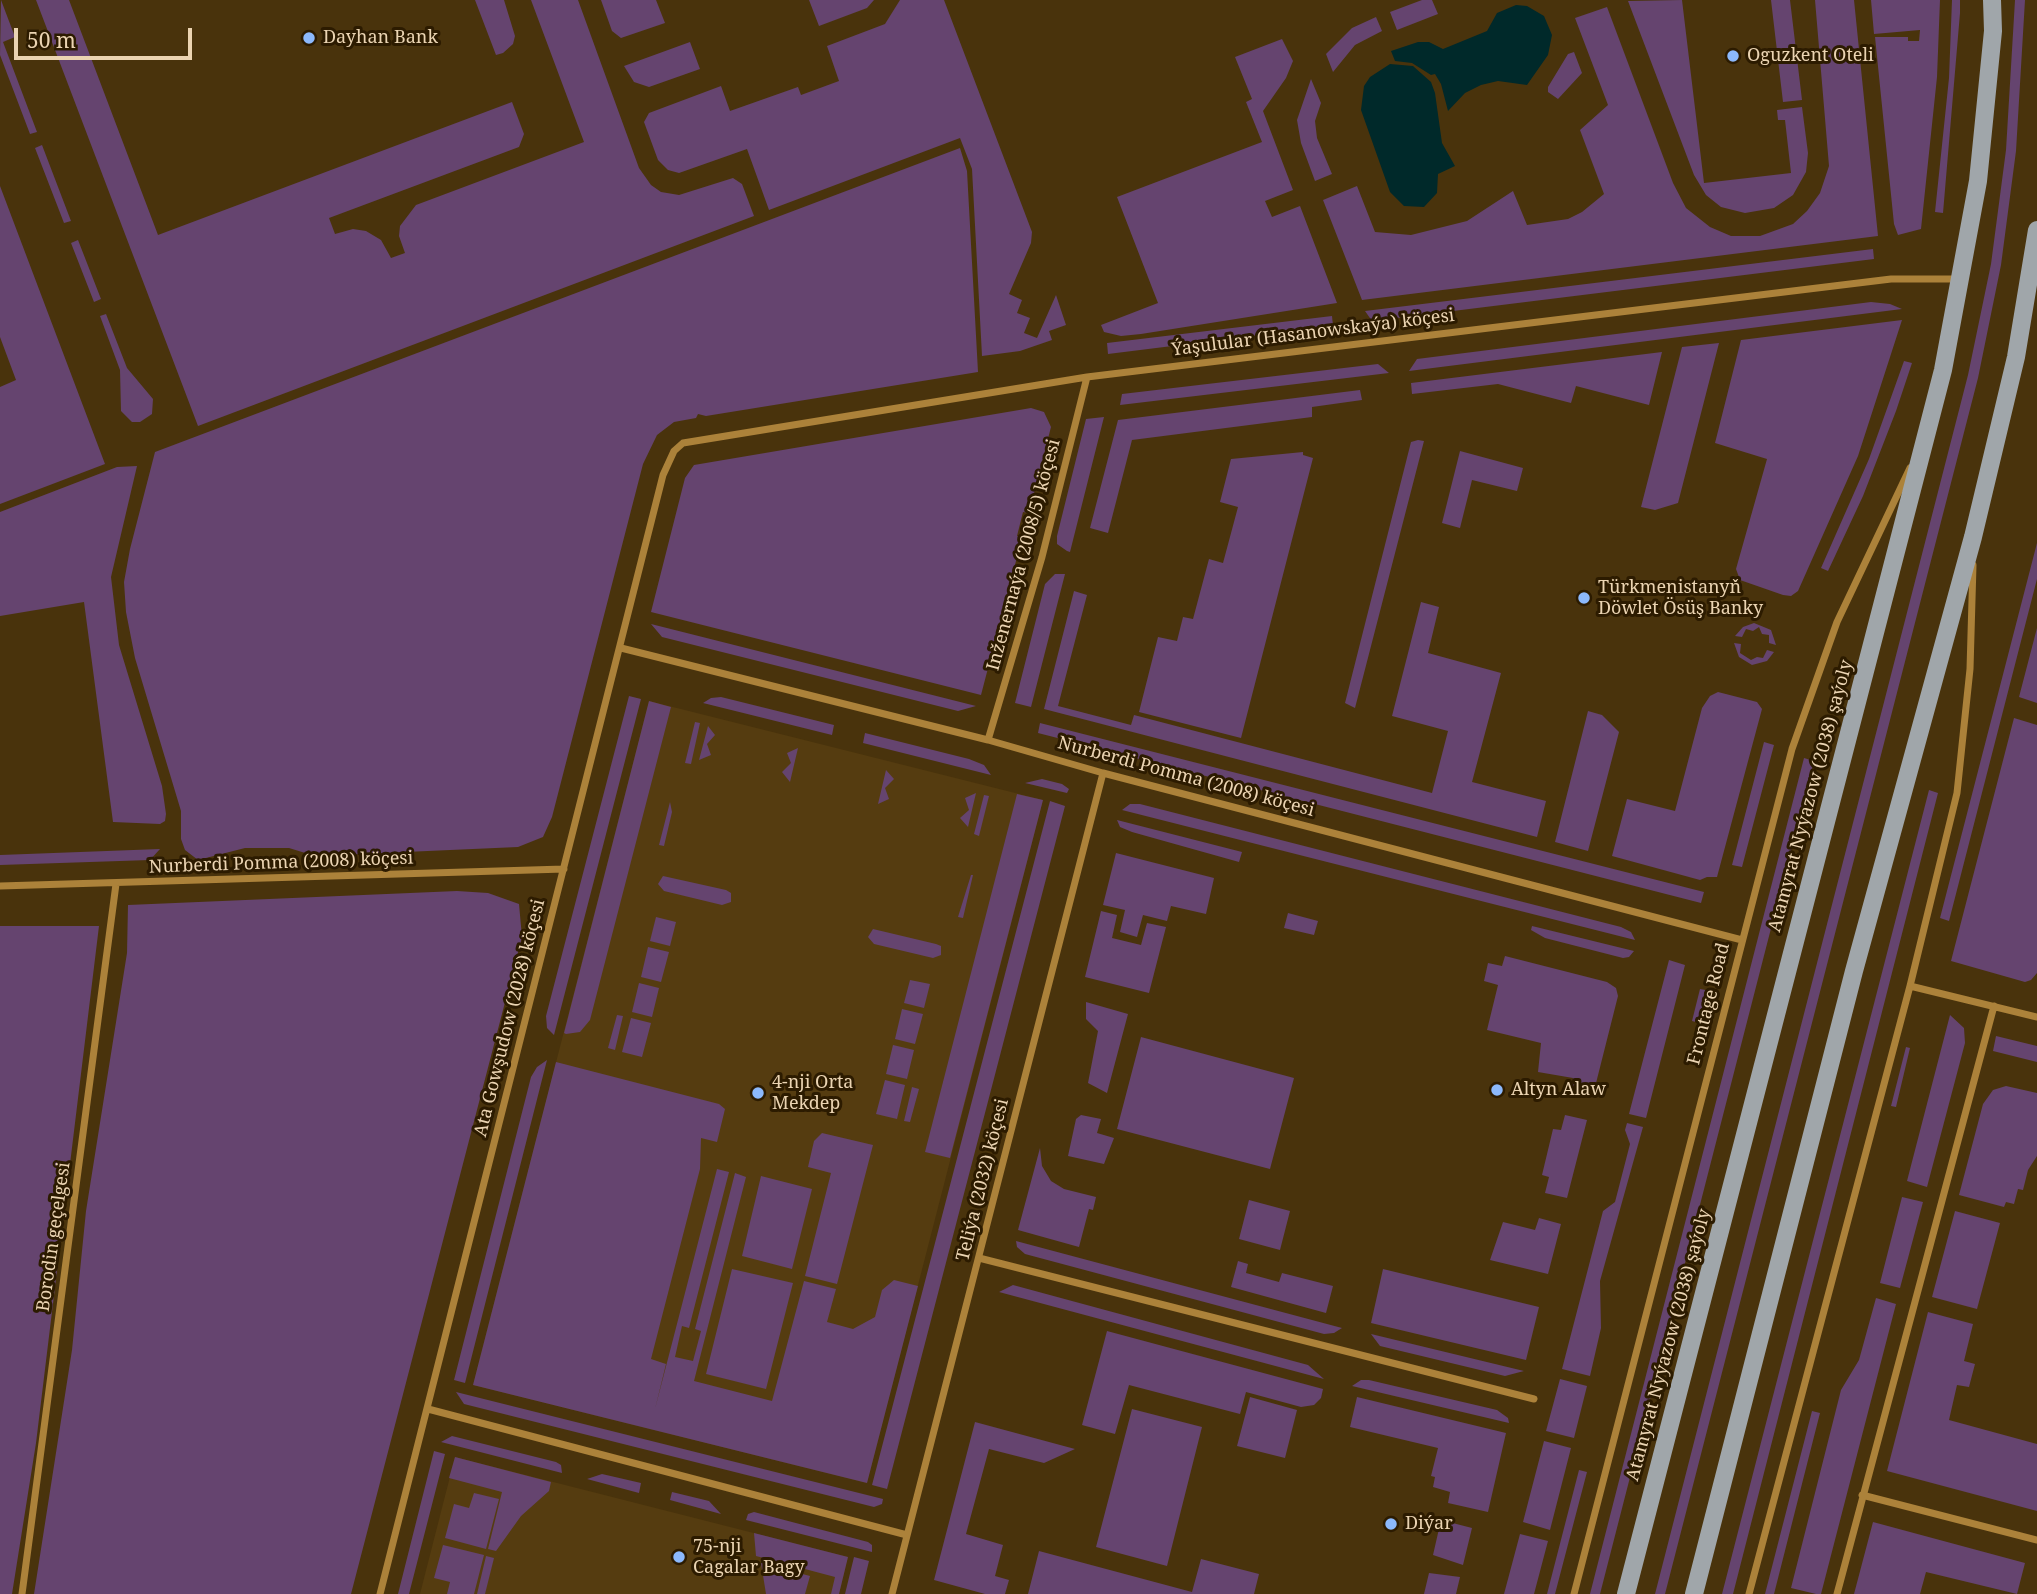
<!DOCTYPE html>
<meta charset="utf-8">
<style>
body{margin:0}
#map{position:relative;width:2037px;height:1594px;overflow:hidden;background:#49330c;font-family:"Noto Serif",serif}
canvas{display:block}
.scale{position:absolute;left:14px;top:28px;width:178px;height:32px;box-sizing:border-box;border:4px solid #ebd4b2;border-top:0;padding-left:9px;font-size:21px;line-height:24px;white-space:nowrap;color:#ebd4b2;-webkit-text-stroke:5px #2c1b00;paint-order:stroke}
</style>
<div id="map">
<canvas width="2037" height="1594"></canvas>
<div class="scale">50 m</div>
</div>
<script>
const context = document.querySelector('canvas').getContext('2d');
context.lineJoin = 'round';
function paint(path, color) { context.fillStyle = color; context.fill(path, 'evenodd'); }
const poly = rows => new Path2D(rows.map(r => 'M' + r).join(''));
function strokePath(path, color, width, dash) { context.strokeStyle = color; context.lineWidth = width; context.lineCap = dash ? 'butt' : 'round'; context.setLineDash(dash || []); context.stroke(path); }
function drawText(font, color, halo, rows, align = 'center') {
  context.font = font + ' "Noto Serif",serif'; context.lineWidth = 6; context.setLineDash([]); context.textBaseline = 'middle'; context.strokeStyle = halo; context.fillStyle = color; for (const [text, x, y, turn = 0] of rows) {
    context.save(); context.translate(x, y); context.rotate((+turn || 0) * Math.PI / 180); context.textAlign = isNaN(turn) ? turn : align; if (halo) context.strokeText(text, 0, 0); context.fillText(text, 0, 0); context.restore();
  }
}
const built = poly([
 [649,701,1043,800,867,1483,473,1385],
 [455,1457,848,1557,839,1594,420,1594]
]);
const green = poly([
 [1,0,15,37,3,42,37,132,30,134,0,55],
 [36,0,69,0,158,235,512,102,524,134,519,147,329,218,335,234,353,229,366,231,381,240,391,258,405,253,399,236,400,226,416,205,584,142,531,0,578,0,639,168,651,185,661,192,679,195,733,178,742,184,754,216,198,426],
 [475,0,504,0,515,36,513,44,503,53,496,55],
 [601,0,656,0,665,23,621,38,612,31],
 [809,0,874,0,867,8,819,26],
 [900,0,944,0,1032,232,1031,243,1009,294,1022,300,1017,313,1030,318,1024,333,1037,338,1056,295,1066,325,1049,331,1052,340,1020,351,982,356,972,169,960,138,769,210,747,149,679,173,668,170,658,160,644,122,649,113,721,86,730,111,798,87,801,95,839,81,827,46,885,24],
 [1422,0,1432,0,1438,14,1397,30,1390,12],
 [1682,0,1704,183,1791,173,1785,120,1778,120,1777,110,1802,107,1808,153,1806,172,1793,195,1774,208,1745,213,1721,207,1706,195,1694,175,1628,1],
 [1771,0,1790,0,1802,100,1783,102],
 [1815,0,1854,0,1878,236,1362,300,1323,200,1357,186,1375,232,1411,235,1467,221,1513,191,1527,225,1568,219,1582,212,1604,194,1580,130,1608,105,1575,18,1607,7,1673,183,1686,208,1710,227,1731,236,1760,236,1793,224,1807,211,1820,193,1829,166],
 [1871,0,1940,0,1937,77,1921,229,1898,235,1894,224,1875,37,1908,37,1908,41,1919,41,1920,30,1874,34],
 [1952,0,1960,0,1960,13,1943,213,1935,212,1949,78],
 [2015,0,2025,0,2016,151,2001,265,1978,378,1665,1594,1655,1594,1968,375,1991,264,2006,150],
 [1376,17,1382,31,1355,45,1333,72,1326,54,1352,28],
 [1282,39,1293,61,1286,78,1263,111,1293,190,1265,201,1272,217,1300,206,1337,303,1141,334,1121,336,1104,332,1101,325,1158,303,1117,197,1262,142,1246,102,1252,99,1235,57],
 [690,42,700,69,649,87,634,82,624,66],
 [1574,52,1582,73,1558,99,1548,92,1548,87,1568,54],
 [1311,79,1321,103,1315,121,1317,138,1332,174,1315,181,1301,143,1297,120],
 [42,145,71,221,64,223,35,148],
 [960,148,967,171,978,372,706,416,698,414,696,418,674,422,657,435,643,464,552,817,543,837,518,847,315,856,289,848,245,848,198,860,185,850,181,839,181,811,135,658,126,612,124,582,130,549,155,452],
 [0,186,105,464,0,504,0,387,16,380,0,337],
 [78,240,101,299,94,302,71,243],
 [1873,249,1874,259,1372,321,1365,311],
 [1871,302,1890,304,1902,309,1409,371,1417,359],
 [106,314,127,368,153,399,152,414,140,422,132,422,121,411,120,370,100,316],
 [1332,316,1333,326,1108,354,1107,343],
 [1902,320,1858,456,1798,591,1791,596,1783,595,1740,580,1736,569,1767,459,1715,443,1741,340],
 [1719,343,1678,503,1655,510,1641,507,1682,347],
 [1662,352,1649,405,1576,386,1571,403,1498,384,1412,394,1411,383],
 [1904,361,1912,363,1896,411,1863,496,1828,571,1821,568,1869,459],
 [1378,364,1389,373,1120,405,1122,394],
 [1360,390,1362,400,1312,407,1312,417,1132,440,1108,533,1090,528,1118,420],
 [1031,408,1044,412,1051,427,1029,513,1023,512,1017,536,1022,538,981,695,651,612,685,478,694,465],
 [1104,417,1070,552,1067,551,1057,544,1057,536,1086,419],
 [1418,440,1424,441,1355,708,1345,703,1411,442],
 [1460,451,1523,468,1517,491,1472,480,1460,528,1442,523],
 [1303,452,1303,455,1313,458,1241,738,1139,712,1158,637,1177,641,1183,617,1193,619,1209,559,1223,563,1238,507,1220,502,1231,459],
 [137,466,111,577,119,645,162,786,166,814,165,821,160,824,113,822,84,602,0,616,0,512,117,467],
 [2037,543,2037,579,1949,921,1940,918],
 [1055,574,1065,574,1031,707,1015,703,1045,584],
 [1074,591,1087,595,1058,706,1131,725,1134,715,1432,793,1448,731,1392,716,1421,602,1439,607,1428,653,1501,673,1472,782,1546,801,1537,837,1044,709],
 [1754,623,1771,630,1776,645,1769,643,1769,635,1762,634,1759,627,1753,631,1746,629,1742,637,1735,636,1743,627],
 [651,624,976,706,958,711,662,637],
 [2037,628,2037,703,2019,697],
 [1734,643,1741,644,1740,653,1751,660,1757,657,1763,658,1767,650,1774,652,1767,661,1752,665,1739,657],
 [1718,692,1757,702,1762,709,1717,877,1707,877,1700,880,1612,856,1627,799,1675,811,1702,708,1710,696],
 [629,696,641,699,554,1035,547,1028,546,1016],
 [721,697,834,725,832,735,703,703,711,698],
 [649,701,671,707,590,1020,580,1032,566,1034,564,1033],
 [1588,711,1602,715,1619,732,1588,851,1555,842],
 [2014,718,2037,725,2037,973,2031,980,2025,982,1951,961],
 [695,722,700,723,691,764,685,763],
 [1040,723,1704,892,1701,903,1038,733],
 [708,726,715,735,707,744,711,755,699,760],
 [865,733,969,759,984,765,991,775,863,743],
 [1764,742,1774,745,1742,867,1732,865],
 [798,748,790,782,782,772,791,763,787,753],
 [1804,758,1814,761,1600,1594,1590,1594],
 [886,770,894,779,885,788,889,799,878,804],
 [1042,779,1062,784,1069,789,1067,793,1025,783],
 [1929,790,1938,793,1733,1594,1722,1594],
 [976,793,968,827,960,818,969,810,965,798],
 [1017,794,1043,800,950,1158,925,1152],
 [984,795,989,796,979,836,974,834],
 [1050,801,1065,806,887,1489,872,1485],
 [670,802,672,812,664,846,659,845],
 [1130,804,1140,804,1621,927,1631,932,1635,940,1122,810],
 [1117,820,1242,852,1239,862,1132,832,1120,827],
 [160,849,150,860,0,865,0,855],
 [1116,853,1214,878,1206,914,1171,906,1167,921,1143,915,1137,937,1120,932,1125,910,1103,905],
 [971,875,973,875,963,918,958,917],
 [663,876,726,890,731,893,731,902,722,905,664,891,658,884],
 [457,891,488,893,519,904,522,937,351,1594,34,1594,72,1350,86,1211,127,953,128,905],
 [1101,911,1117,915,1112,938,1141,945,1147,923,1166,927,1149,993,1085,977],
 [1288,913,1318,921,1314,935,1284,928],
 [656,917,676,922,670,946,650,941],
 [0,926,99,926,36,1443,12,1594,0,1594],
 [1532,926,1634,951,1629,957,1623,958,1545,938,1531,930],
 [873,929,936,944,941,946,941,955,933,958,874,944,868,937],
 [648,947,669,952,661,982,641,977],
 [1505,956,1607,982,1616,988,1618,996,1593,1095,1571,1089,1573,1078,1538,1072,1541,1043,1487,1030,1498,985,1484,981,1488,963,1502,966],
 [1669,960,1685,965,1646,1118,1629,1114],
 [910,980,930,984,924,1008,904,1003],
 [639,983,659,988,652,1017,632,1012],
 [1700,989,1711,991,1703,1024,1692,1021],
 [1086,1002,1128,1014,1107,1093,1088,1083,1098,1031,1086,1019],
 [902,1009,923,1014,915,1044,895,1039],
 [617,1015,623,1016,615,1050,608,1048],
 [1950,1015,1964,1028,1965,1043,1927,1187,1907,1181],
 [631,1018,651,1023,642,1057,622,1052],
 [1996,1036,2037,1046,2037,1062,1993,1051],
 [1141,1037,1294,1078,1270,1169,1117,1129],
 [893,1045,914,1050,907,1079,886,1074],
 [1906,1047,1910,1048,1896,1107,1891,1106],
 [547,1060,465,1383,454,1380,531,1077,537,1067],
 [556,1062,719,1104,725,1109,717,1142,701,1138,700,1169,651,1359,666,1364,655,1409,717,1169,729,1172,689,1328,682,1326,675,1357,693,1361,701,1331,695,1329,735,1173,746,1177,694,1381,772,1401,804,1281,836,1289,827,1322,853,1329,875,1317,882,1290,894,1280,918,1286,867,1483,473,1385],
 [885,1080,905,1085,897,1119,876,1114],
 [2006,1086,2037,1093,2037,1156,2028,1170,2023,1190,2018,1189,2014,1204,2006,1202,2004,1207,1959,1195,1983,1104,1993,1090],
 [912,1087,919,1089,910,1122,904,1121],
 [1081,1115,1101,1119,1097,1133,1114,1138,1104,1164,1068,1156,1076,1119],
 [1565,1115,1587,1120,1567,1198,1545,1193,1549,1177,1542,1175,1553,1129,1561,1130],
 [1627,1123,1643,1127,1600,1281,1601,1328,1590,1376,1562,1369,1603,1211,1615,1202,1630,1144,1625,1130],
 [822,1133,873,1145,837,1284,805,1276,831,1173,808,1167,814,1141],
 [1040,1148,1042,1166,1051,1181,1064,1189,1096,1197,1093,1210,1089,1209,1079,1247,1018,1230],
 [761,1176,812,1189,792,1269,742,1256],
 [1902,1197,1923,1202,1900,1288,1880,1283],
 [1249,1200,1290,1211,1280,1250,1239,1239],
 [1955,1211,2000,1223,1977,1309,1932,1297],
 [1539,1218,1561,1224,1548,1274,1490,1260,1503,1222,1535,1230],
 [1016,1241,1342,1328,1334,1333,1324,1334,1025,1254,1017,1247],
 [1238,1261,1248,1264,1246,1273,1279,1282,1282,1273,1333,1286,1326,1313,1231,1287],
 [732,1269,793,1283,766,1389,706,1374],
 [1383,1269,1539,1307,1526,1360,1371,1323],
 [1013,1285,1308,1365,1324,1379,999,1292],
 [1876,1298,1896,1304,1821,1594,1816,1594,1791,1588,1841,1390,1859,1360],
 [1928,1312,1973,1324,1964,1361,1975,1364,1969,1387,1957,1385,1949,1420,2037,1444,2037,1511,1887,1471],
 [1107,1331,1323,1389,1321,1398,1314,1405,1301,1407,1246,1392,1240,1414,1129,1385,1115,1434,1082,1425],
 [1371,1334,1524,1371,1505,1376,1380,1346],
 [1560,1379,1587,1386,1574,1438,1546,1431],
 [1361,1380,1369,1380,1497,1410,1508,1418,1509,1423,1352,1386],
 [456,1392,883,1499,882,1504,874,1507,464,1404],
 [1250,1397,1297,1410,1285,1458,1237,1446],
 [1357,1397,1506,1433,1488,1512,1448,1503,1450,1492,1433,1487,1435,1477,1431,1476,1438,1448,1350,1427],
 [1132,1409,1202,1427,1167,1566,1096,1547],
 [1812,1411,1820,1413,1774,1594,1765,1594],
 [975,1422,1075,1449,1044,1463,989,1449,966,1534,1003,1545,995,1576,1009,1580,1005,1594,985,1594,934,1580],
 [452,1436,556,1462,561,1465,562,1473,441,1442],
 [1544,1441,1571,1448,1550,1530,1523,1522],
 [434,1451,445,1454,409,1594,398,1594],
 [455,1457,551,1482,549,1491,521,1516,496,1551,488,1549,502,1492,449,1478],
 [1579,1470,1587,1472,1555,1594,1547,1594],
 [602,1474,641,1483,639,1493,587,1479],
 [672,1492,709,1501,721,1514,670,1500],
 [474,1493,499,1499,486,1549,445,1538,454,1504,469,1508],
 [754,1512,868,1542,872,1545,872,1552,746,1520,748,1514],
 [1441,1520,1472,1528,1463,1565,1433,1555],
 [1873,1522,2025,1563,2017,1594,1926,1572,1920,1594,1854,1594],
 [754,1533,848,1557,839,1594,831,1594,835,1577,756,1556],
 [1520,1534,1548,1541,1534,1594,1504,1594],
 [443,1545,484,1555,474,1594,447,1594,450,1582,434,1578],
 [1039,1551,1192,1592,1201,1559,1259,1574,1254,1594,1028,1594],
 [486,1556,494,1558,485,1594,477,1594],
 [854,1557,869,1561,861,1594,845,1594],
 [761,1563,810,1576,805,1594,766,1594],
 [1429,1573,1460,1577,1456,1594,1424,1594]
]);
const water = poly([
 [1516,5,1527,6,1544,16,1552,35,1548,55,1527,85,1498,81,1481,85,1465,93,1448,111,1441,84,1435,74,1431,75,1412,63,1395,61,1391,51,1418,42,1429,42,1443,49,1487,31,1497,13],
 [1390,64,1413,66,1431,82,1435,93,1442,143,1455,166,1438,174,1437,193,1424,207,1404,206,1390,192,1361,110,1364,86,1370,77]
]);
const street = poly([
 [621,648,988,740,1103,773,1742,940],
 [988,740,1042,557,1087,377],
 [0,886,564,869],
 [1910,986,2037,1017],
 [979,1258,1534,1399],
 [428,1409,907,1535],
 [1862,1495,2037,1540],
 [22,1594,116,884],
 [380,1594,663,475,674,451,683,443,1087,377,1891,279,1960,279],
 [892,1594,1103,773],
 [1574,1594,1792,749,1837,622,1910,468],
 [1749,1594,1910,986,1957,793,1970,669,1973,565],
 [1837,1594,1994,1006]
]);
const primary = poly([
 [1626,1594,1943,370,1978,181,1993,31,1992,0],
 [1694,1594,1854,971,1973,537,2016,357,2037,230]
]);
const markers = [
 [309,38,7,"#8cb9fc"],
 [1733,56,7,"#8cb9fc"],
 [1584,598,7,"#8cb9fc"],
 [1497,1090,7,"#8cb9fc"],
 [758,1093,7,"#8cb9fc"],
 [1391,1524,7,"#8cb9fc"],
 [679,1557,7,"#8cb9fc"]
];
const poiNames = [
 ["Dayhan Bank",323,38],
 ["Oguzkent Oteli",1747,56],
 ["Türkmenistanyň",1598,588],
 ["Döwlet Ösüş Banky",1598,609],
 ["4-nji Orta",772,1083],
 ["Mekdep",772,1104],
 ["Altyn Alaw",1511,1090],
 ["Diýar",1405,1524],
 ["75-nji",693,1547],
 ["Cagalar Bagy",693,1568]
];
const streetNames = [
 ["Ýaşulular (Hasanowskaýa) köçesi",1313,333,-7],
 ["Inženernaýa (2008/5) köçesi",1024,555,-75],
 ["Nurberdi Pomma (2008) köçesi",1186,777,15],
 ["Atamyrat Nyýazow (2038) şaýoly",1811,796,-75],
 ["Nurberdi Pomma (2008) köçesi",281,863,-2],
 ["Frontage Road",1709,1004,-76],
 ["Ata Gowşudow (2028) köçesi",510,1018,-76],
 ["Teliýa (2032) köçesi",983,1180,-76],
 ["Borodin geçelgesi",54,1237,-82],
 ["Atamyrat Nyýazow (2038) şaýoly",1669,1345,-75]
];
paint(built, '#553c10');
paint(green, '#65446f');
paint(water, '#00292a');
strokePath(street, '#ac823a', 7);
strokePath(primary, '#a0a6aa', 18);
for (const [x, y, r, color] of markers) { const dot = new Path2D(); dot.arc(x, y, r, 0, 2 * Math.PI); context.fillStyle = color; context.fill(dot); strokePath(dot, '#2c1b00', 2.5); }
drawText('18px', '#ebd4b2', '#2c1b00', poiNames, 'left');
drawText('18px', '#ebd4b2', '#2c1b00', streetNames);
</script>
